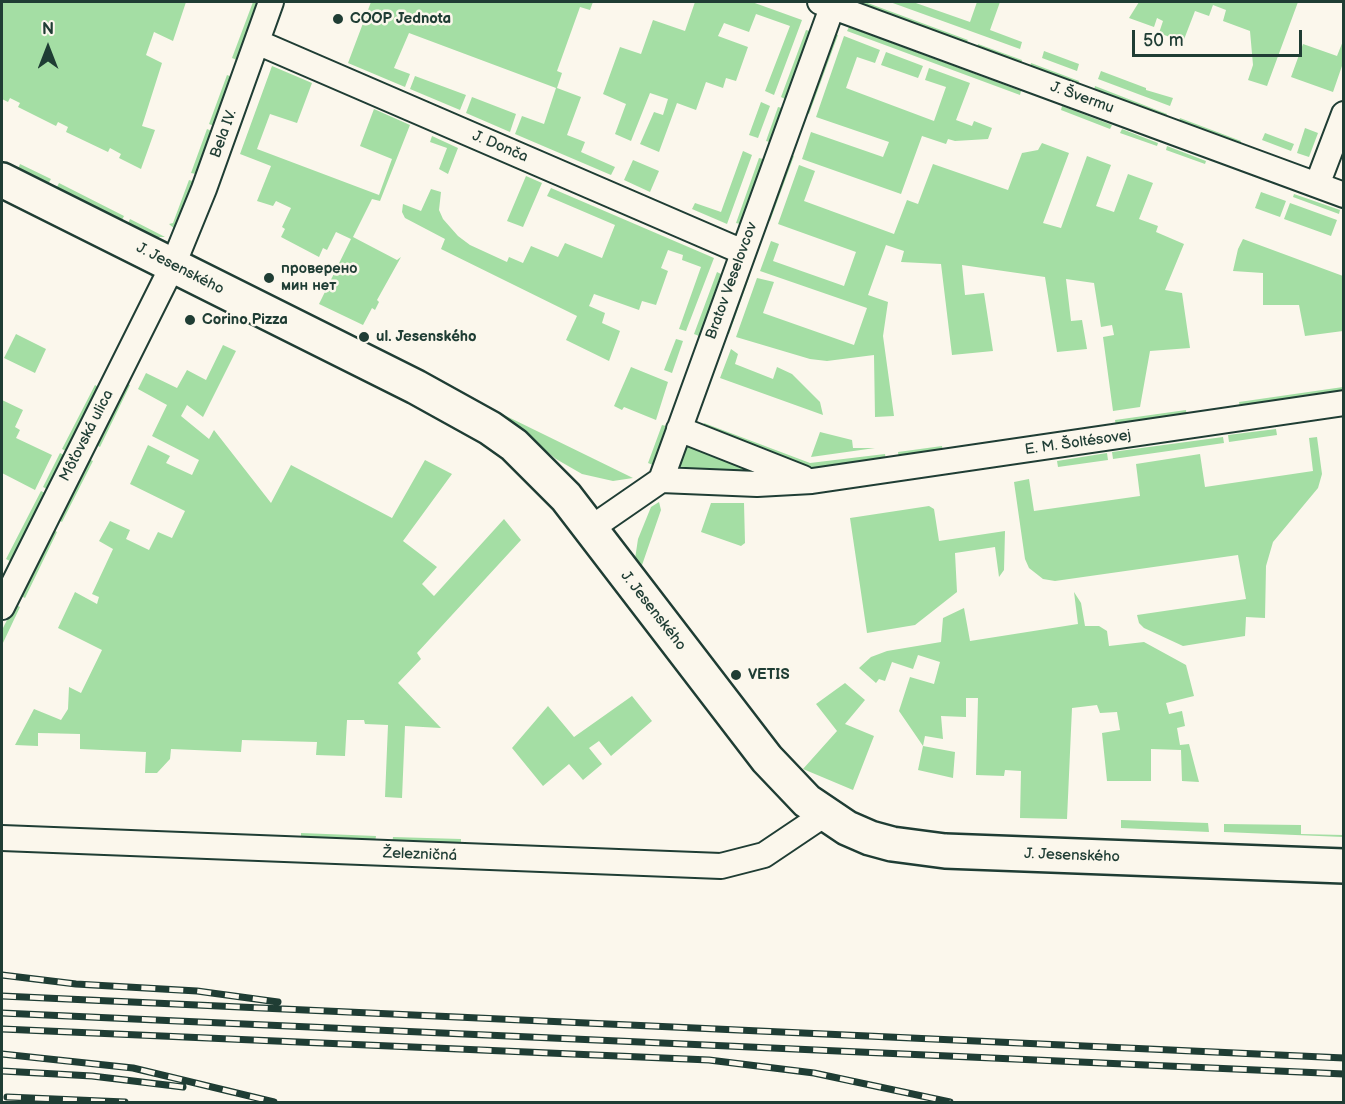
<!DOCTYPE html>
<meta charset="utf-8">
<style>
body{margin:0}
#map{position:relative;width:1345px;height:1104px;overflow:hidden;background:#fbf7ec;font-family:"Balsamiq Sans",sans-serif}
canvas{display:block}
.frame{position:absolute;inset:0;border:3px solid #1f3d34;pointer-events:none}
.north{position:absolute;left:18px;top:18px;width:60px;height:60px;-webkit-text-stroke:4px #fbf7ec;paint-order:stroke;rotate:0deg;font-size:16px;font-weight:700;line-height:24px;text-align:center;color:#1f3d34}
.north::after{content:'';display:block;margin:auto;width:21px;height:27px;background:#1f3d34;clip-path:polygon(50% 0,100% 100%,50% 72%,0 100%)}
.scale{position:absolute;left:1132px;top:30px;width:170px;height:27px;box-sizing:border-box;border:3px solid #1f3d34;border-top:0;padding-left:8px;font-size:18px;line-height:21px;white-space:nowrap;color:#1f3d34;-webkit-text-stroke:4px #fbf7ec;paint-order:stroke}
</style>
<div id="map">
<canvas width="1345" height="1104"></canvas>
<div class="frame"></div>
<div class="north">N</div>
<div class="scale">50 m</div>
</div>
<script>
const context = document.querySelector('canvas').getContext('2d');
context.lineJoin = 'round';
function paint(path, color) { context.fillStyle = color; context.fill(path, 'evenodd'); }
const poly = rows => new Path2D(rows.map(r => 'M' + r).join(''));
function strokePath(path, color, width, dash) { context.strokeStyle = color; context.lineWidth = width; context.lineCap = dash ? 'butt' : 'round'; context.setLineDash(dash || []); context.stroke(path); }
function drawText(font, color, halo, rows, align = 'center') {
  context.font = font + ' "Balsamiq Sans",sans-serif'; context.lineWidth = 5; context.setLineDash([]); context.textBaseline = 'middle'; context.strokeStyle = halo; context.fillStyle = color; for (const [text, x, y, turn = 0] of rows) {
    context.save(); context.translate(x, y); context.rotate((+turn || 0) * Math.PI / 180); context.textAlign = isNaN(turn) ? turn : align; if (halo) context.strokeText(text, 0, 0); context.fillText(text, 0, 0); context.restore();
  }
}
const green = poly([
 [2,2,186,2,173,41,154,32,146,55,162,63,142,126,155,130,141,169,119,158,121,154,110,148,108,152,66,132,68,127,58,122,56,126,18,107,20,103,10,98,8,102,2,99],
 [253,2,258,2,237,60,232,58],
 [371,2,593,2,590,10,580,7,557,71,562,73,557,88,581,97,567,135,585,142,581,152,615,167,611,175,515,134,522,116,544,124,556,88,409,33,394,68,410,74,405,87,348,63],
 [695,2,752,2,802,20,774,95,765,91,790,26,756,14,749,32,724,23,718,36,748,47,736,81,726,78,723,88,706,82,696,110,677,103,659,152,640,144,654,112,663,115,668,99,650,93,631,141,615,134,626,104,603,94,620,47,641,54,653,20,685,31],
 [859,2,865,2,968,40,966,43],
 [890,2,913,2,970,22,977,2,1000,2,990,30,1022,42,1020,49],
 [1139,2,1298,2,1267,86,1248,80,1253,65,1250,31,1223,21,1226,10,1213,5,1209,16,1195,11,1183,42,1159,33,1163,21,1157,18,1154,27,1129,18],
 [849,27,1021,91,1020,95,847,31],
 [806,30,810,31,785,99,781,97],
 [834,33,838,35,809,114,805,112],
 [844,36,880,50,875,63,857,57,846,88,934,121,946,87,925,80,929,68,970,83,956,120,972,126,974,121,992,128,988,139,955,141,948,139,946,144,922,136,901,194,802,159,811,132,883,157,889,142,816,117],
 [1343,41,1343,63,1333,92,1291,77,1303,44,1337,56],
 [978,44,1022,60,1021,64,977,47],
 [1044,51,1079,64,1077,71,1042,58],
 [886,52,923,66,918,78,881,65],
 [261,59,265,59,228,160,224,159],
 [1031,63,1079,81,1078,85,1030,67],
 [272,66,312,83,297,123,270,114,257,149,379,195,392,159,360,146,374,109,410,125,380,201,372,199,353,237,397,260,401,257,377,300,379,302,375,310,372,308,363,325,319,304,351,239,336,232,327,250,323,248,319,257,281,237,285,229,282,227,291,208,276,201,273,206,257,201,271,166,240,154],
 [1101,71,1146,88,1146,90,1173,98,1170,106,1098,79],
 [227,75,232,77,214,126,209,124],
 [415,76,466,95,460,110,410,89],
 [1095,86,1167,114,1166,117,1094,90],
 [472,97,516,114,510,132,466,113],
 [761,102,770,106,758,138,749,135],
 [1062,106,1112,125,1110,129,1061,110],
 [778,107,782,108,770,142,766,141],
 [1180,118,1241,141,1240,144,1179,122],
 [1305,128,1318,133,1309,157,1297,153],
 [207,129,212,131,196,174,191,173],
 [1122,129,1158,143,1157,146,1120,133],
 [1265,133,1294,144,1291,151,1262,140],
 [432,136,458,148,448,174,439,169,447,148,430,142],
 [1042,143,1069,153,1043,223,1061,228,1087,156,1111,165,1096,206,1114,212,1128,174,1153,183,1139,219,1158,226,1156,232,1184,244,1165,290,1182,293,1190,348,1150,351,1140,407,1113,411,1103,337,1114,335,1112,325,1101,327,1094,283,1066,279,1071,321,1082,320,1087,349,1057,352,1045,277,962,265,965,295,984,293,993,351,952,355,941,264,901,262,904,251,886,245,868,295,888,302,883,336,894,416,875,417,874,355,827,361,810,359,736,337,757,278,774,282,763,313,854,345,867,308,760,271,771,241,779,244,773,261,844,286,856,252,778,224,799,165,815,171,804,201,894,234,907,200,918,204,933,164,1008,190,1022,153,1038,150],
 [1167,146,1206,161,1205,164,1166,150],
 [743,151,752,155,727,224,692,209,695,203,721,212],
 [790,154,794,156,770,221,766,219],
 [759,158,763,159,740,224,736,223],
 [633,160,659,171,650,192,624,180],
 [20,164,51,179,48,184,18,169],
 [526,176,542,183,523,227,507,221],
 [189,180,193,181,176,230,169,224,173,223],
 [59,183,124,216,121,222,56,189],
 [551,188,714,258,686,331,679,329,701,267,682,260,683,255,668,250,661,268,668,271,656,305,642,301,639,310,594,294,589,306,605,313,602,323,620,331,609,361,566,340,577,316,441,249,445,239,405,218,402,212,403,204,421,211,431,189,441,192,439,210,443,219,458,236,470,245,507,262,509,257,523,263,531,246,558,257,565,243,602,258,615,225,547,196],
 [1261,192,1286,201,1280,217,1255,208],
 [1294,194,1340,210,1339,214,1293,197],
 [1290,203,1337,220,1331,236,1284,219],
 [130,219,165,237,153,237,127,225],
 [1243,239,1343,276,1343,331,1305,336,1299,305,1263,305,1263,273,1233,271,1238,249],
 [717,272,721,274,699,336,694,334],
 [746,274,750,275,729,334,725,333],
 [16,334,46,349,35,373,4,358],
 [676,339,683,341,672,373,664,370],
 [223,345,236,351,203,417,187,405,181,416,209,439,214,430,271,503,291,465,392,518,425,460,452,474,403,541,437,567,422,584,434,596,504,519,521,540,417,653,421,659,398,683,441,728,405,726,402,798,385,797,388,725,365,724,364,720,347,720,345,756,316,755,317,742,242,740,241,752,171,749,170,759,157,773,145,773,146,752,80,749,80,734,38,733,38,746,15,745,34,709,61,720,68,709,69,687,81,693,102,650,58,628,75,592,97,604,99,597,92,594,113,549,99,541,110,521,130,530,126,539,149,550,158,532,172,538,185,511,130,484,148,445,170,456,166,463,192,475,199,460,152,436,167,405,138,389,146,373,177,388,187,370,206,380],
 [731,349,738,354,735,364,773,379,777,367,792,374,820,402,823,415,720,378],
 [631,367,668,382,656,420,624,407,622,410,614,406],
 [125,382,130,385,100,447,94,444],
 [95,385,100,388,68,452,62,449],
 [1343,387,1343,393,1240,408,1239,402],
 [2,400,23,410,15,427,20,430,16,438,52,455,35,490,2,473],
 [1186,410,1187,417,1116,427,1115,420],
 [500,413,633,478,613,481,582,474,556,459],
 [704,423,810,463,885,454,886,461,824,468,806,467,703,427],
 [662,425,666,426,653,465,648,463],
 [1276,429,1277,435,1229,442,1228,435],
 [820,432,852,440,853,448,875,448,811,457],
 [1223,437,1224,443,1113,459,1112,452],
 [1317,437,1322,474,1318,488,1273,542,1266,566,1265,618,1246,617,1245,636,1183,646,1144,628,1139,623,1137,615,1246,599,1238,555,1055,581,1043,579,1029,568,1025,559,1014,482,1029,479,1034,511,1140,496,1136,464,1200,454,1205,487,1313,471,1309,438],
 [691,445,749,469,749,471,678,470,677,463,684,447],
 [942,446,943,453,899,459,898,452],
 [60,453,66,456,49,490,43,487],
 [1107,453,1108,460,1058,467,1057,461],
 [87,458,93,461,62,522,57,519],
 [41,491,47,494,12,562,6,559],
 [659,502,661,510,641,568,635,559,638,539,651,507],
 [711,503,744,503,745,543,741,546,701,532],
 [929,506,934,509,939,541,1005,531,1004,570,999,577,995,547,955,553,957,592,915,625,867,633,850,518],
 [52,529,57,532,25,598,19,595],
 [1074,592,1081,603,1085,626,1099,626,1107,631,1109,646,1144,642,1186,665,1194,696,1166,703,1169,714,1182,711,1185,726,1177,728,1180,745,1189,744,1199,782,1182,781,1181,750,1151,749,1151,781,1107,781,1102,733,1120,730,1117,712,1100,713,1097,705,1072,708,1067,819,1020,818,1021,771,1005,770,1004,776,976,775,978,698,966,698,966,717,941,716,943,739,925,736,923,746,955,752,953,778,918,770,923,746,899,711,910,677,934,684,940,662,918,655,913,669,892,662,885,681,879,679,876,683,859,668,871,657,887,651,941,642,943,618,964,608,970,641,1078,624],
 [15,604,20,607,2,645,2,630],
 [845,683,865,700,845,724,874,736,853,790,803,769,837,731,816,704],
 [632,696,652,721,611,756,599,741,589,748,602,764,583,780,569,764,543,786,512,748,548,706,574,737],
 [1121,820,1208,823,1209,832,1121,828],
 [1224,824,1301,825,1301,834,1343,835,1343,837,1224,832],
 [301,833,376,836,375,843,301,840],
 [393,837,461,839,461,847,392,845]
]);
const street = poly([
 [820,2,1344,195],
 [257,42,743,252],
 [1317,185,1344,114],
 [679,429,803,478],
 [661,480,757,484,812,481,1344,403],
 [590,529,661,480,834,2],
 [2,607,173,265,204,189,271,2],
 [2,838,721,866,764,855,825,814]
]);
const secondary = poly([
 [2,180,416,387,490,428,514,445,566,497,767,759,807,801,847,828,870,838,892,844,945,851,1344,866]
]);
const rail = poly([
 [2,975,76,984,197,991,278,1002],
 [2,996,1344,1058],
 [2,1013,1344,1074],
 [2,1029,709,1060,814,1073,950,1102],
 [2,1054,133,1068,274,1102],
 [2,1071,92,1076,183,1087],
 [7,1097,125,1102]
]);
const markers = [
 [338,19,6,"#1f3d34"],
 [269,278,6,"#1f3d34"],
 [190,320,6,"#1f3d34"],
 [364,337,6,"#1f3d34"],
 [736,675,6,"#1f3d34"]
];
const poiNames = [
 ["COOP Jednota",350,19],
 ["проверено",281,269],
 ["мин нет",281,286],
 ["Corino Pizza",202,320],
 ["ul. Jesenského",376,337],
 ["VETIS",748,675]
];
const streetNames = [
 ["J. Švermu",1082,98,20],
 ["Bela IV.",224,134,-70],
 ["J. Donča",500,147,23],
 ["J. Jesenského",180,269,27],
 ["Bratov Veselovcov",732,281,-70],
 ["Môťovská ulica",87,436,-63],
 ["E. M. Šoltésovej",1078,443,-8],
 ["J. Jesenského",653,611,52],
 ["Železničná",420,855,2],
 ["J. Jesenského",1072,856,2]
];
paint(green, '#a4dea4');
strokePath(street, '#1f3d34', 28);
strokePath(secondary, '#1f3d34', 38);
strokePath(street, '#fbf7ec', 24);
strokePath(secondary, '#fbf7ec', 33);
strokePath(rail, '#1f3d34', 7);
strokePath(rail, '#fbf7ec', 4.5, [14]);
for (const [x, y, r, color] of markers) { const dot = new Path2D(); dot.arc(x, y, r, 0, 2 * Math.PI); context.fillStyle = color; context.fill(dot); strokePath(dot, '#fbf7ec', 2); }
drawText('bold 15px', '#1f3d34', '#fbf7ec', poiNames, 'left');
drawText('15px', '#1f3d34', '#fbf7ec', streetNames);
</script>
